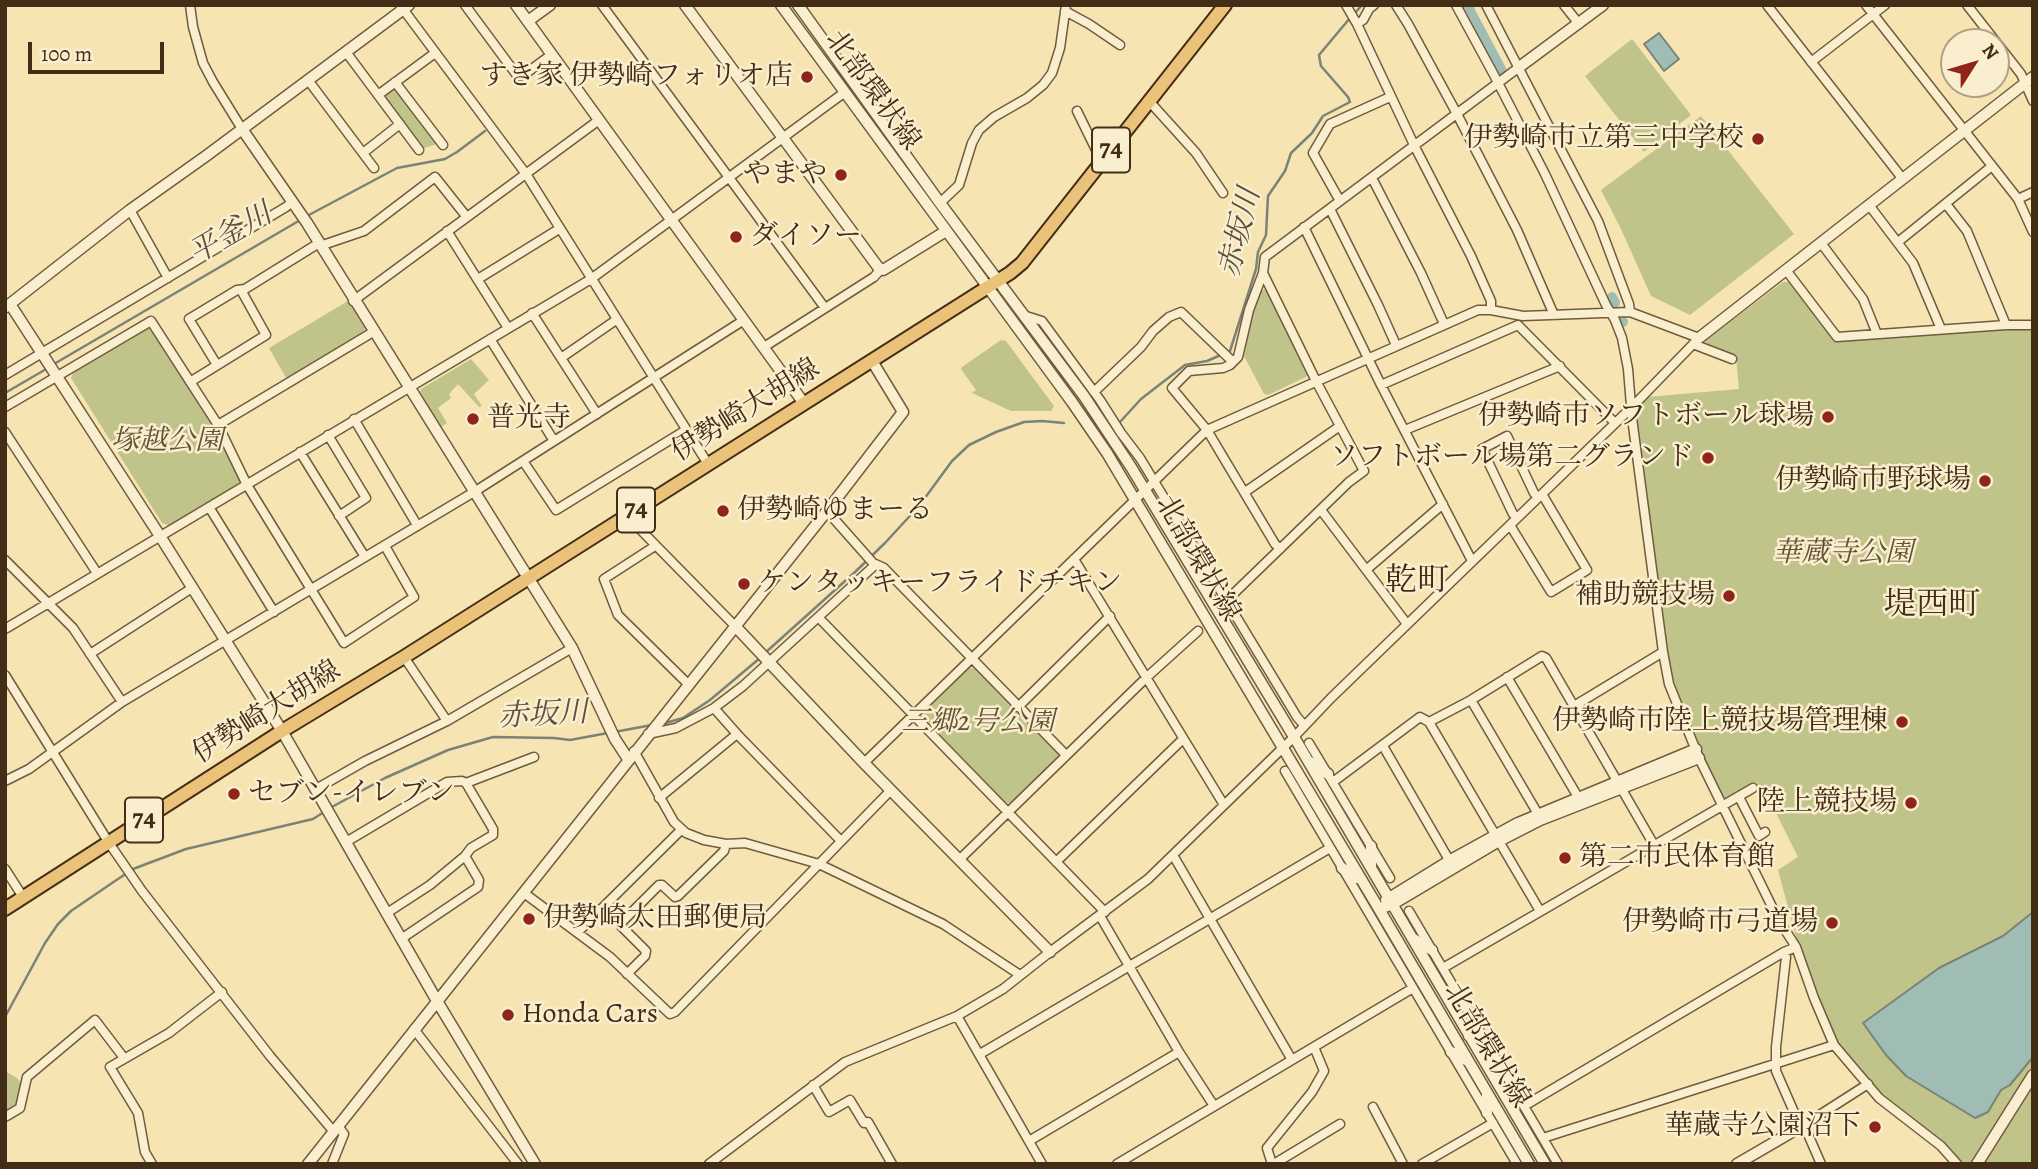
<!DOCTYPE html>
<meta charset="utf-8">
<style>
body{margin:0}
#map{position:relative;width:2038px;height:1169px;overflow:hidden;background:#f6e5b3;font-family:Alegreya,serif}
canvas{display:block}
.frame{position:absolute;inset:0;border:7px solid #442d17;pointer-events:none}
.north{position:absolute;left:1940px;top:28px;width:70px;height:70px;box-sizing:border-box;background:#f9eece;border:2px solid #b1a185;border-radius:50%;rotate:53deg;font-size:19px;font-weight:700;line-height:28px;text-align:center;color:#442d17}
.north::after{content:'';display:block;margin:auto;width:24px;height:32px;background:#8f2418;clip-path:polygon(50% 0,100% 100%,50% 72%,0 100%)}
.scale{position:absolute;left:28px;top:42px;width:136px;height:32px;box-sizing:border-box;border:4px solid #442d17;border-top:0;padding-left:9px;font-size:21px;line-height:24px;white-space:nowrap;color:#442d17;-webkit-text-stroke:5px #f9eece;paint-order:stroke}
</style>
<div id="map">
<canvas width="2038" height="1169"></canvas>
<div class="frame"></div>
<div class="north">N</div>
<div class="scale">100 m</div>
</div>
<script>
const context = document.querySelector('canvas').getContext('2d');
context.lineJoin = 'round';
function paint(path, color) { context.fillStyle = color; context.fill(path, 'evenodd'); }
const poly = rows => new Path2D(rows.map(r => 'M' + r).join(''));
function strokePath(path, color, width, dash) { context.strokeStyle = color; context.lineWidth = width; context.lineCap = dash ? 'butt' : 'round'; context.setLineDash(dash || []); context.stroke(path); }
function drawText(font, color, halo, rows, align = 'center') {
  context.font = font + ' Alegreya,"Noto Serif JP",serif'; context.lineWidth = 5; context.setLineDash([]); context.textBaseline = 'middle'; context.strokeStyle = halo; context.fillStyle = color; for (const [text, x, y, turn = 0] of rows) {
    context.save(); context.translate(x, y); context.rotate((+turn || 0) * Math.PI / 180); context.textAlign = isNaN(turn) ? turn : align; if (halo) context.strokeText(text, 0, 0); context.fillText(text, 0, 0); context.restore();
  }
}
const green = poly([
 [1632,39,1691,115,1644,152,1585,76],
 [395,88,437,144,421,149,384,99,384,95],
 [1701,116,1794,234,1690,315,1651,296,1621,229,1601,190],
 [1783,282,1789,282,1836,342,1981,329,2033,330,2033,1164,1962,1164,1947,1145,1886,1099,1833,1038,1798,944,1778,870,1798,857,1763,787,1725,802,1696,741,1671,678,1633,411,1647,397,1739,389,1736,357,1706,345,1705,341],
 [1267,289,1308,373,1306,377,1268,395,1264,394,1244,356,1251,317,1261,291],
 [348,301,365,328,364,331,286,378,269,348],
 [147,329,151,329,213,427,240,479,238,484,170,526,162,523,71,378,73,373],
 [1001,340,1006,341,1054,406,1051,411,1011,411,972,393,976,390,961,369,962,367],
 [471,359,489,380,474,394,482,406,479,407,458,384,449,394,451,398,438,408,447,423,441,427,420,392,421,389],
 [969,668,975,668,1058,753,1058,757,1012,803,1006,803,924,718,924,713],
 [5,1071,17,1078,22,1084,18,1105,5,1114]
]);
const water = poly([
 [1659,33,1679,59,1664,71,1644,44,1659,33],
 [2033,912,2033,1057,2010,1085,2001,1090,1988,1112,1975,1118,1906,1076,1886,1055,1863,1023,1939,968,2003,936,2033,912]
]);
const stream = poly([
 [1355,13,1362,5],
 [307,216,397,168,445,159,457,152,485,131],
 [54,364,302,219],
 [5,393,48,368],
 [1120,422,1141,399,1185,365,1207,361,1230,351,1256,269,1258,252,1266,235,1268,196,1285,171,1291,153,1312,133,1323,116,1350,102,1348,97,1321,66,1319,55,1350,18],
 [765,653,855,572,885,543,919,506,952,461,969,445,996,432,1024,422,1042,421,1064,423],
 [662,724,683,718,710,700,760,658],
 [614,732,652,725],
 [330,808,385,778,448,750,493,737,554,738,570,740,608,733],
 [5,1017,45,943,58,924,71,911,115,881,133,869,186,849,313,819,324,812]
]);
const canal = poly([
 [1467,5,1502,71],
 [1612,297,1615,303],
 [1621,318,1623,322]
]);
const minor = poly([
 [190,5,193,27,203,63,213,82,242,129],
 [400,5,526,174,708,464],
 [465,5,516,74,520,76,525,74,551,55],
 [602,5,825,308],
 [1346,5,1357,24,1415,147,1471,256,1491,301,1491,310],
 [1396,5,1408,24,1457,114,1517,230,1554,315],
 [1456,5,1494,75,1545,174,1606,305,1615,320,1622,338,1628,369,1632,418,1663,652,1669,684,1699,758,1778,919,1796,947,1814,998,1834,1045,1879,1098,1941,1146,1957,1164],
 [1486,5,1598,221,1629,304,1630,312],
 [1564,5,1579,24],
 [1767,5,1902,178],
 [1866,5,2018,199,2033,232],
 [1967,5,1996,42],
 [1065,11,1089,24,1120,45],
 [1357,24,1363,20,1369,9,1374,5],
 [1996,42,2021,74,2033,101],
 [346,52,419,150],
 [1811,62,1885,5],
 [308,80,374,168],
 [395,82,443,145],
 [378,95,435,53],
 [1149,101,1196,153,1223,193],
 [1077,111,1102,162],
 [363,153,400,124],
 [1372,178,1421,273,1444,324],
 [2018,199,2033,192],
 [1340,201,1313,153,1330,124,1390,97],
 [940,203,959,185,972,143,979,130,994,117,1027,98,1043,85,1052,73,1060,48,1066,5],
 [1946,204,1967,231,2006,325],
 [1869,205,1913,263,1941,329],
 [1330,209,1378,305,1396,345],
 [130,210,168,278],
 [1304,227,1381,385,1472,561],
 [447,231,508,328],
 [1898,242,1992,166],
 [1821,243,1863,299,1877,334],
 [320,246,364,231,435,177,466,216],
 [1786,270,1837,337,2006,325,2033,325],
 [478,279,559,229],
 [353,301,599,120],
 [532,313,597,414],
 [1026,316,1042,321,1100,400,1121,433,1140,458,1297,717,1304,725],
 [490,339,554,441],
 [1693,344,1732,359],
 [764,347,874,277,881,269],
 [561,358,616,320],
 [217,365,189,319,237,290,245,289,319,243],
 [5,375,286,207,292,202],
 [190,382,266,335,241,290],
 [1381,385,1518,325,1615,423],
 [1094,392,1141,347,1153,331,1169,317,1181,312,1233,362],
 [5,407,151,321,218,425,247,485,344,643,414,597,385,546],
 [354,419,417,525],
 [218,425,373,332],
 [1405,430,1560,366],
 [5,432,97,573],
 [328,435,366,498,339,516],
 [300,452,365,557],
 [523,461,556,510,686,430],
 [1245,492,1340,426],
 [209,507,274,612],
 [1321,510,1407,624],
 [827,511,873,563,884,568,1066,755],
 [627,516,735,626],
 [1517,518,1513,514,1482,449,1507,436,1534,493,1538,498],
 [1510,525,1551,592,1587,570,1542,494],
 [655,546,604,579,618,615,688,684],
 [1280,549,1275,544,1207,430,1172,388,1189,371,1223,368,1230,365,1238,357,1249,310,1263,273,1265,257,1518,68],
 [1074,559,1224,805],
 [5,560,73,628,122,702],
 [1366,570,1443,504],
 [1226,601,1349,482,1364,471,1316,381,1263,273],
 [819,618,1105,912],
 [5,629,591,279,845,92],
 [90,654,192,588],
 [404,657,447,721],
 [5,675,109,843,142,891,270,1056,334,1132],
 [1507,677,1578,797],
 [1471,700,1538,814],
 [1574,706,1663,652],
 [1018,707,1110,616],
 [714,708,737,734,841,841],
 [1429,722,1471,700,1542,656,1546,658,1654,845],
 [648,734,676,728,714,708,743,686,875,565],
 [1309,743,1390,878],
 [1383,746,1452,865],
 [634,751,674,822,686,833,704,840,726,844,745,843,819,864,943,924,1020,975],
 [1285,771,1517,1164],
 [5,781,29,769,122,702,474,492,744,320],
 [1333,782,1420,717,1429,722,1540,911],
 [316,789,365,761,447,721,572,648],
 [1739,797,1759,836,1765,832],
 [659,798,737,734],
 [346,842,447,782,462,781,466,783,534,757],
 [1173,855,1292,1060],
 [960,859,1147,677,1198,631],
 [1056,862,1183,739],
 [5,869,23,897],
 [524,893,610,957,670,1014,675,1012,891,790],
 [1409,911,1558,1164],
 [387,913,430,885,465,856,471,848,493,835,493,829,466,783],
 [1100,916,1179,1052,1214,1106],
 [578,932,681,830],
 [401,939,478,887,479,880,465,856],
 [1784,952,1786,957,1776,1047,1776,1071,1797,1119,1804,1125,1821,1164],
 [1443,968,1753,788],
 [627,974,645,956,646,951,621,926,622,922,659,885,662,885,675,897,678,896,724,851,726,844],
 [957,1016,1042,1164],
 [414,1029,518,1164],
 [980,1054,1330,848],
 [813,1085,829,1112,850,1100,864,1123,868,1122,892,1164],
 [1524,1106,1784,952,1796,947],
 [1373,1107,1403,1164],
 [5,1117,20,1108,27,1077,95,1020,124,1058],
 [1804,1125,1868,1084],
 [1543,1138,1834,1045],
 [1029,1141,1179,1052],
 [152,1164,145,1152,138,1113,110,1067,169,1033,222,992],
 [332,1164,344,1134,338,1126],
 [709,1164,845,1062,957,1016,1003,989,1050,952,1148,879,1294,737,1331,698,1632,407,1699,338,1630,312,1523,316,1491,310,1478,310,1207,430,864,763],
 [1117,1164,1413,988],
 [1272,1164,1267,1148,1312,1092,1324,1071,1314,1047],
 [1274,1164,1340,1124],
 [1422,1164,1493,1123]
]);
const tertiary = poly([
 [516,5,803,402],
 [685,5,878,267,883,270,888,267,946,231],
 [781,5,1072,402,1107,453,1379,909,1529,1164],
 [798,5,940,203,1084,396,1131,467,1294,737,1545,1164],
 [528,21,550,5],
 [1518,68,1603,5],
 [242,129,307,223,572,648,615,739,628,759],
 [10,304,160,536,282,731,437,1001,535,1164],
 [6,307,130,210,206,156,409,5],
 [1699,338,2033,77],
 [735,626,864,763,1050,952],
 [1310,762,1328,774],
 [1371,846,1371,867],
 [1342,868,1357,878],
 [1386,900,1449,861,1518,823,1696,749],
 [1379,909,1393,904,1499,841,1540,820,1699,758],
 [1412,938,1432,950],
 [1469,1036,1472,1017],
 [1451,1052,1468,1061],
 [1485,1062,1502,1068],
 [1487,1093,1487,1113],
 [308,1164,827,511,903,412,872,361],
 [1737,1164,1804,1125],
 [1977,1164,2033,1075]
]);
const primary = poly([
 [5,909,282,731,404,657,1010,273,1022,263,1225,5]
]);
const markers = [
 [807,77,7,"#8f2418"],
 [1758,139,7,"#8f2418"],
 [841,175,7,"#8f2418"],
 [736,237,7,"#8f2418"],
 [1828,417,7,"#8f2418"],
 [473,419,7,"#8f2418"],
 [1708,458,7,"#8f2418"],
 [1985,481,7,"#8f2418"],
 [723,511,7,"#8f2418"],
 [744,584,7,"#8f2418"],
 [1729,596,7,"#8f2418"],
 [1902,722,7,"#8f2418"],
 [234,794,7,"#8f2418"],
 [1911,803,7,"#8f2418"],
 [1565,858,7,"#8f2418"],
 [529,919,7,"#8f2418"],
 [1832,923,7,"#8f2418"],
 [508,1015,7,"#8f2418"],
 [1875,1127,7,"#8f2418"]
];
const shields = [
 [1111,150,38],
 [636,510,38],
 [144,820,38]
];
const shieldNames = [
 ["74",1111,150],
 ["74",636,510],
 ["74",144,820]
];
const poiNames = [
 ["すき家 伊勢崎フォリオ店",793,77],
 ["伊勢崎市立第三中学校",1744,139],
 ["やまや",827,175],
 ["ダイソー",750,237,"left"],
 ["伊勢崎市ソフトボール球場",1814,417],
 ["普光寺",487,419,"left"],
 ["ソフトボール場第二グランド",1694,458],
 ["伊勢崎市野球場",1971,481],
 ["伊勢崎ゆまーる",737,511,"left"],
 ["ケンタッキーフライドチキン",758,584,"left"],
 ["補助競技場",1715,596],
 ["伊勢崎市陸上競技場管理棟",1888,722],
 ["セブン-イレブン",248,794,"left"],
 ["陸上競技場",1897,803],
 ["第二市民体育館",1579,858,"left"],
 ["伊勢崎太田郵便局",543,919,"left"],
 ["伊勢崎市弓道場",1818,923],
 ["Honda Cars",522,1015,"left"],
 ["華蔵寺公園沼下",1861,1127]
];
const streetNames = [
 ["北部環状線",872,91,54],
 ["伊勢崎大胡線",746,411,-32],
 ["北部環状線",1197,559,60],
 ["伊勢崎大胡線",267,713,-32],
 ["北部環状線",1486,1046,59]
];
const parkNames = [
 ["塚越公園",167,442],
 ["華蔵寺公園",1843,554],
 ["三郷2号公園",978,723]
];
const waterNames = [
 ["赤坂川",1241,233,-76],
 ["平釜川",231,235,-30],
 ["赤坂川",543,716,-3]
];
const quarterNames = [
 ["乾町",1417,582],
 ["堤西町",1932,606]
];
paint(green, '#c0c38a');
paint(water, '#a0bdb5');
strokePath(water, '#7b8376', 2);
strokePath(stream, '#7b8376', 2.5);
strokePath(canal, '#a0bdb5', 10);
strokePath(minor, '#705b3e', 11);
strokePath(tertiary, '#705b3e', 13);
strokePath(primary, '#442d17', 16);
strokePath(minor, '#f9eece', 8);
strokePath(tertiary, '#f9eece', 10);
strokePath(primary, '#ebc27a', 12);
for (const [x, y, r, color] of markers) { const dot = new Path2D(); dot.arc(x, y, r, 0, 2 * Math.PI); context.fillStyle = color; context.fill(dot); strokePath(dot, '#f9eece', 2.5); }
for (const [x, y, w] of shields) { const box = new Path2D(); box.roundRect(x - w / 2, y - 22.5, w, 45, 5); context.fillStyle = '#f9eece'; context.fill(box); strokePath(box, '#442d17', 2); }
drawText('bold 26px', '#442d17', null, shieldNames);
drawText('28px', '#442d17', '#f9eece', poiNames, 'right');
drawText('28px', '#442d17', '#f9eece', streetNames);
drawText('italic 28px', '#635234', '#f9eece', parkNames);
drawText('italic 30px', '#5b513e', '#f9eece', waterNames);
drawText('32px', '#442d17', '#f9eece', quarterNames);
</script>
